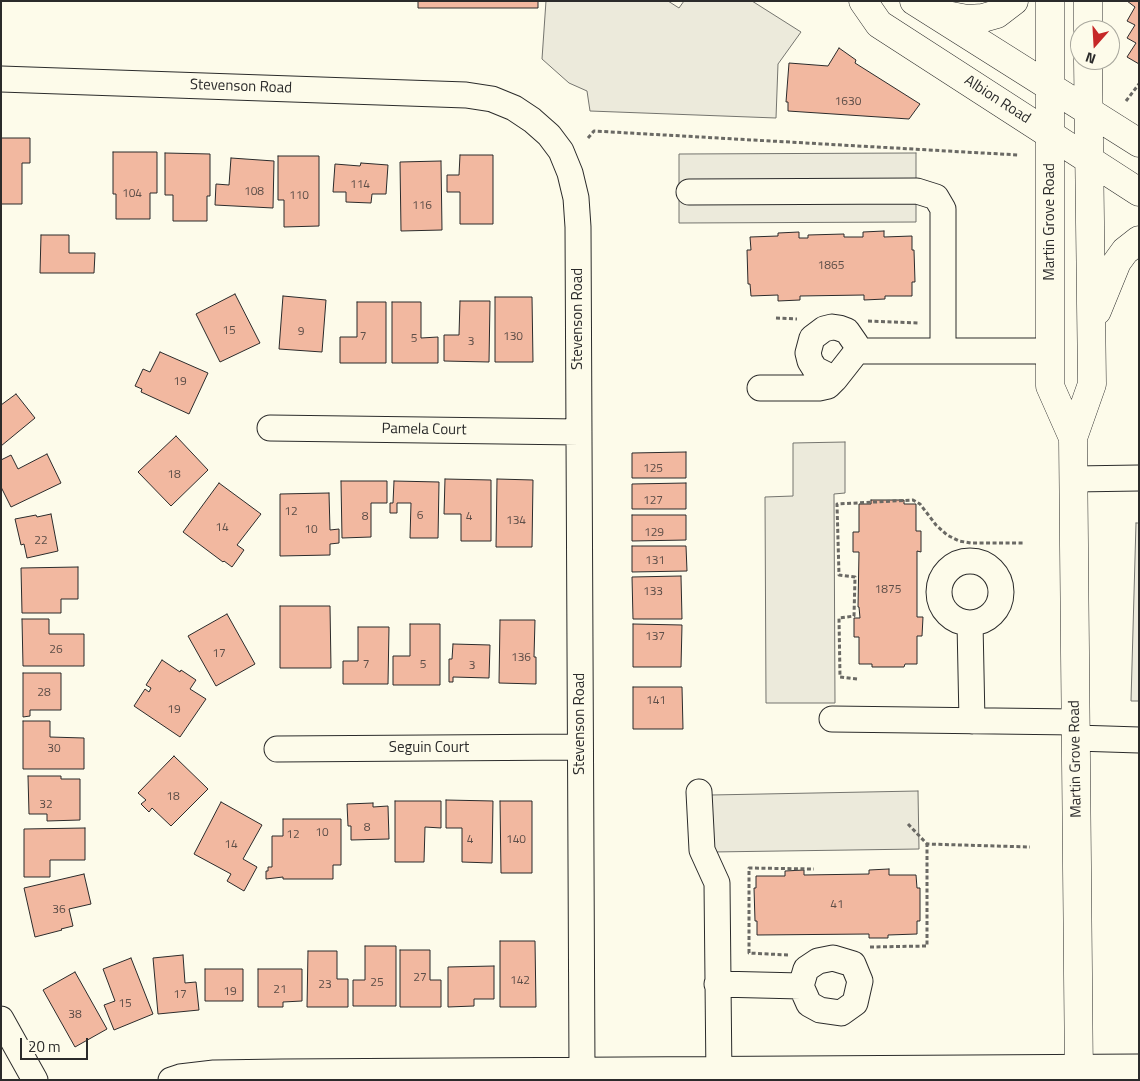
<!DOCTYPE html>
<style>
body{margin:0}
#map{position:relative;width:1140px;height:1081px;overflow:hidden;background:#fdfbea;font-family:"Titillium Web",sans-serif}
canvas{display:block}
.frame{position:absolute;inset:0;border:2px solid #2b2b2b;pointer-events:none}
.north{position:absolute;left:1070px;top:20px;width:50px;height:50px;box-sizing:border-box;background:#fdfbea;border:1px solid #a9a89e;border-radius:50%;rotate:199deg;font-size:14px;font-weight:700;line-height:20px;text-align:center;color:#2b2b2b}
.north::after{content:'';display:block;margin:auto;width:18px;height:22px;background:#c62828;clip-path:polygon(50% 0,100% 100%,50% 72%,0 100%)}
.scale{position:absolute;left:20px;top:1038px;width:68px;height:22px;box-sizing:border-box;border:2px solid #2b2b2b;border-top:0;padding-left:6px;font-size:15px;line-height:18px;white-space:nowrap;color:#2b2b2b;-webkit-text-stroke:4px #fdfbea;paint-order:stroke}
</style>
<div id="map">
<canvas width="1140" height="1081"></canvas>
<div class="frame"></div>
<div class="north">N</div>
<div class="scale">20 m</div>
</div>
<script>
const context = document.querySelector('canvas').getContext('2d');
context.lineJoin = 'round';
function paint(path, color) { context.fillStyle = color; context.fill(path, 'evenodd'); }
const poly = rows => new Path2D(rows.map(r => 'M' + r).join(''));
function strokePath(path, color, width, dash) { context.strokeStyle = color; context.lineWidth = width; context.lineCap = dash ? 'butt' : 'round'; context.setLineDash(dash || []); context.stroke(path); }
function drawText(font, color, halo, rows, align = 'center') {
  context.font = font + ' "Titillium Web",sans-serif'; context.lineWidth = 4; context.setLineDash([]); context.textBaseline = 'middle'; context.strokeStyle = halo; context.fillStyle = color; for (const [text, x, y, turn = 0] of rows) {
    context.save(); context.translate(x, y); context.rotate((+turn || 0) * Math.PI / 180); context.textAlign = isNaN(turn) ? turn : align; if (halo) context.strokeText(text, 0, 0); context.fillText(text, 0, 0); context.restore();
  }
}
const parking = poly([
 [546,1,668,1,679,8,684,1,752,1,801,32,778,64,776,118,590,111,587,91,569,83,542,59,546,1],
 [916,153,916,222,679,223,679,154,916,153],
 [845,442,845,493,834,494,835,703,766,703,765,497,793,496,793,443,845,442],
 [1136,523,1139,523,1139,701,1131,701,1136,523],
 [918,791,919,849,712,852,711,795,918,791]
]);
const building = poly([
 [418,1,538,1,538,8,418,8,418,1],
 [1127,1,1139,1,1139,64,1127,57,1136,43,1127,38,1135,25,1127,21,1135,7,1127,1],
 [839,48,856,60,855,63,920,104,909,119,788,111,788,102,786,102,789,63,828,66,839,48],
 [1,138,30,138,30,163,22,163,22,204,1,204,1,138],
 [113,152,157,152,157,193,150,193,150,219,116,219,116,194,113,194,113,152],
 [165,153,210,154,210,196,207,196,207,221,173,221,173,195,165,195,165,153],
 [460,155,493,155,493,224,460,224,460,192,447,192,447,175,459,175,460,155],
 [278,156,319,156,319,226,284,227,284,200,278,200,278,156],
 [231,158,274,161,273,208,215,205,216,184,229,185,231,158],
 [441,161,442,230,401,231,400,162,441,161],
 [361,163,388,165,386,194,372,194,371,203,346,202,346,192,333,192,335,164,360,166,361,163],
 [884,231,884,237,912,236,912,250,914,250,915,282,912,282,912,296,885,296,885,299,864,300,864,295,800,296,800,300,778,301,778,295,751,296,750,284,748,284,747,250,751,250,750,237,778,236,778,233,799,232,799,238,808,238,808,235,844,234,844,237,863,237,863,232,884,231],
 [41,235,69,235,69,253,95,253,94,273,40,273,41,235],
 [235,294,260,343,220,362,196,314,235,294],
 [283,296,326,300,322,352,279,349,283,296],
 [495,297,532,297,533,362,495,362,495,297],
 [460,301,490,301,489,362,444,361,444,335,459,335,460,301],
 [357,302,386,302,386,363,340,363,340,337,357,337,357,302],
 [392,302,421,302,421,338,438,337,438,363,392,363,392,302],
 [160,352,208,373,189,414,141,392,142,389,135,386,143,369,150,372,160,352],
 [16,394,35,418,1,446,1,405,16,394],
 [176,436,208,470,171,506,138,472,176,436],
 [686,452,686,478,632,478,632,453,686,452],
 [47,454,61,483,11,507,1,487,1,460,11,455,18,469,47,454],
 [445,479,491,480,491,541,461,541,461,514,444,514,445,479],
 [497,479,533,480,532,547,496,547,497,479],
 [341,481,387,481,387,503,371,503,371,537,342,538,341,481],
 [394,481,439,482,438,538,410,538,411,503,397,503,397,513,390,513,390,503,393,503,394,481],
 [219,483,261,514,237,545,244,550,232,567,224,561,223,562,183,532,219,483],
 [686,483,686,509,632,509,632,484,686,483],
 [329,493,330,530,339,529,339,543,330,544,330,555,280,556,280,494,329,493],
 [871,500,904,500,904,504,916,504,916,531,921,531,921,552,917,551,917,617,923,617,922,636,917,636,917,664,905,664,904,667,872,667,872,664,859,664,859,637,854,637,854,618,860,618,859,607,858,607,859,552,853,552,853,532,859,532,859,504,871,504,871,500],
 [51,514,58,551,27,558,24,544,21,545,15,519,36,515,37,517,51,514],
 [632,515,686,515,686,540,632,541,632,515],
 [632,546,686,546,687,571,632,572,632,546],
 [78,567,78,599,61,599,61,613,22,613,21,568,78,567],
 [681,576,682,619,633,619,632,577,681,576],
 [280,606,330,606,331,668,280,668,280,606],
 [227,614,255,664,216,686,188,636,227,614],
 [22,619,49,619,49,634,84,634,84,666,23,666,22,619],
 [500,620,535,620,534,657,536,657,536,684,499,683,500,620],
 [410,624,440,624,440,685,393,685,393,656,410,656,410,624],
 [633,624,682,625,681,667,633,667,633,624],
 [358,627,389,627,388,684,343,684,343,661,358,661,358,627],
 [453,644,490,645,489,678,453,677,453,682,449,682,449,659,452,659,453,644],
 [162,660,180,672,181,670,196,680,190,689,206,699,180,737,134,706,145,689,149,692,151,688,146,685,162,660],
 [23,673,61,673,61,710,30,710,30,716,23,717,23,673],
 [633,687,682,687,683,729,633,729,633,687],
 [23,721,50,721,50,737,84,738,84,769,23,769,23,721],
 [174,756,208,789,171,826,152,808,149,812,141,804,146,800,138,793,174,756],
 [28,776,61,776,61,779,80,779,80,820,47,821,47,814,29,814,28,776],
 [446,800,493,801,492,863,462,862,462,828,446,828,446,800],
 [395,801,441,801,441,828,425,827,424,862,395,862,395,801],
 [500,801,532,801,532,873,501,873,500,801],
 [221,802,262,825,243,859,257,867,244,891,227,881,231,874,194,854,221,802],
 [373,803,373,807,388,806,389,839,351,840,351,826,348,826,347,804,373,803],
 [283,819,341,819,341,865,333,865,333,879,283,879,283,877,266,879,266,871,268,871,268,867,272,867,272,836,283,836,283,819],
 [85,828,85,860,50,860,50,877,24,877,24,829,85,828],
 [889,869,889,875,916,875,917,888,920,888,920,921,917,921,917,934,888,935,888,938,869,938,869,934,757,935,757,921,755,921,754,888,756,888,756,876,785,876,785,871,804,870,804,875,869,874,869,870,889,869],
 [84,874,91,904,69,909,73,926,61,929,62,930,35,937,24,888,84,874],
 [500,941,535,941,536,1007,500,1007,500,941],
 [365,946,396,946,396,1006,353,1006,353,980,365,980,365,946],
 [400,950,430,950,430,980,441,980,441,1007,400,1007,400,950],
 [308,951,337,951,337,979,348,979,348,1007,307,1007,308,951],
 [183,955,185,983,196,982,199,1010,158,1014,153,958,183,955],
 [131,958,153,1014,114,1030,104,1005,115,1001,103,969,131,958],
 [494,966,494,999,474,999,474,1006,448,1007,448,967,494,966],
 [205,969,243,969,243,1001,205,1001,205,969],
 [258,969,302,969,302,1001,283,1002,283,1007,258,1007,258,969],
 [75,972,107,1029,75,1047,43,990,75,972]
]);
const path = poly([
 [1126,101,1139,84],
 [588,138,594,131,1018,155],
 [776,318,797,319],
 [868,321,920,323],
 [857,679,840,677,839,618,854,616,855,577,839,575,837,504,913,500,920,504,936,525,947,535,959,541,971,543,1025,543],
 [908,824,927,844,1030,847],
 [870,947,927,946,927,844],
 [788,955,749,953,749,868,814,869]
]);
const minor = poly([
 [1,79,466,95,492,99,514,108,532,120,549,135,561,151,570,173,576,198,578,227,582,1069],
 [689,192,917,191,936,197,943,209,943,351],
 [857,351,1050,351],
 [760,388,819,388,828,386,835,379,857,351,856,344,847,331,839,328,832,327,824,329,812,338,808,353,810,361,815,369,835,379],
 [270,428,579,432],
 [1074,479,1139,478],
 '939 592a31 31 0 1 1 62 0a31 31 0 1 1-62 0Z',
 [970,623,972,721],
 [832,719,1076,722],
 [1076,738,1139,740],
 [277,749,580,747],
 [699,792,702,850,717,883,719,1080],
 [717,984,801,986,809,1004,820,1010,841,1013,855,1003,860,981,853,964,833,958,818,961,806,969,801,986],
 [1,1019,35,1080],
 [171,1080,180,1077,214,1073,282,1072,1139,1067]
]);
const major = poly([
 [863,1,879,24,1139,192],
 [914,1,1139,143],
 [1050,1,1050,386,1073,438],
 [1088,1,1088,30],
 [941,14,967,19,983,18,997,14,1014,1],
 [1097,311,1117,262,1125,251,1139,240],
 [1079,1080,1073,438,1092,384,1088,60]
]);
const numberNames = [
 ["1630",848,102],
 ["114",360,185],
 ["108",254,192],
 ["104",132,194],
 ["110",299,196],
 ["116",422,206],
 ["1865",831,266],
 ["15",229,331],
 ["9",301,332],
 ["7",363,337],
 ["130",513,337],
 ["5",414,339],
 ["3",471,342],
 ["19",180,382],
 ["125",653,469],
 ["18",174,475],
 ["127",653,501],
 ["12",291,512],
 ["6",420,516],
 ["8",365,517],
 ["4",469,517],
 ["134",516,521],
 ["14",222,528],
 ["10",311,530],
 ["129",654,533],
 ["22",41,541],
 ["131",655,561],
 ["1875",888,590],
 ["133",653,592],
 ["137",655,637],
 ["26",56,650],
 ["17",219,654],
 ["136",521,658],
 ["7",366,665],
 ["5",423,665],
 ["3",472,666],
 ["28",44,693],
 ["141",656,701],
 ["19",174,710],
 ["30",54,749],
 ["18",173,797],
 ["32",46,805],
 ["8",367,828],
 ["10",322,833],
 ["12",293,835],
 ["4",470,840],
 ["140",516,840],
 ["14",231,845],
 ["41",837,905],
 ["36",59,910],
 ["27",420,978],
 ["142",520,981],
 ["25",377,983],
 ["23",325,985],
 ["21",280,990],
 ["19",230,992],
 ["17",180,995],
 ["15",125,1004],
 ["38",75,1015]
];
const streetNames = [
 ["Stevenson Road",241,87,2],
 ["Albion Road",997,100,33],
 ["Martin Grove Road",1050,222,-90],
 ["Stevenson Road",578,319,-90],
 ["Pamela Court",424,430,1],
 ["Stevenson Road",580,724,-90],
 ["Seguin Court",429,748],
 ["Martin Grove Road",1076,759,-91]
];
paint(parking, '#eceadb');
strokePath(parking, '#74746e', 1);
paint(building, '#f2b8a0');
strokePath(building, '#2b2b2b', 1);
strokePath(minor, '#2b2b2b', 27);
strokePath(major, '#2b2b2b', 29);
strokePath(path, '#6a6964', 3, [4, 2.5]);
strokePath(minor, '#fdfbea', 25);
strokePath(major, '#fdfbea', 28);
drawText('12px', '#5d4e48', null, numberNames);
drawText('15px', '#2b2b2b', '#fdfbea', streetNames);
</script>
